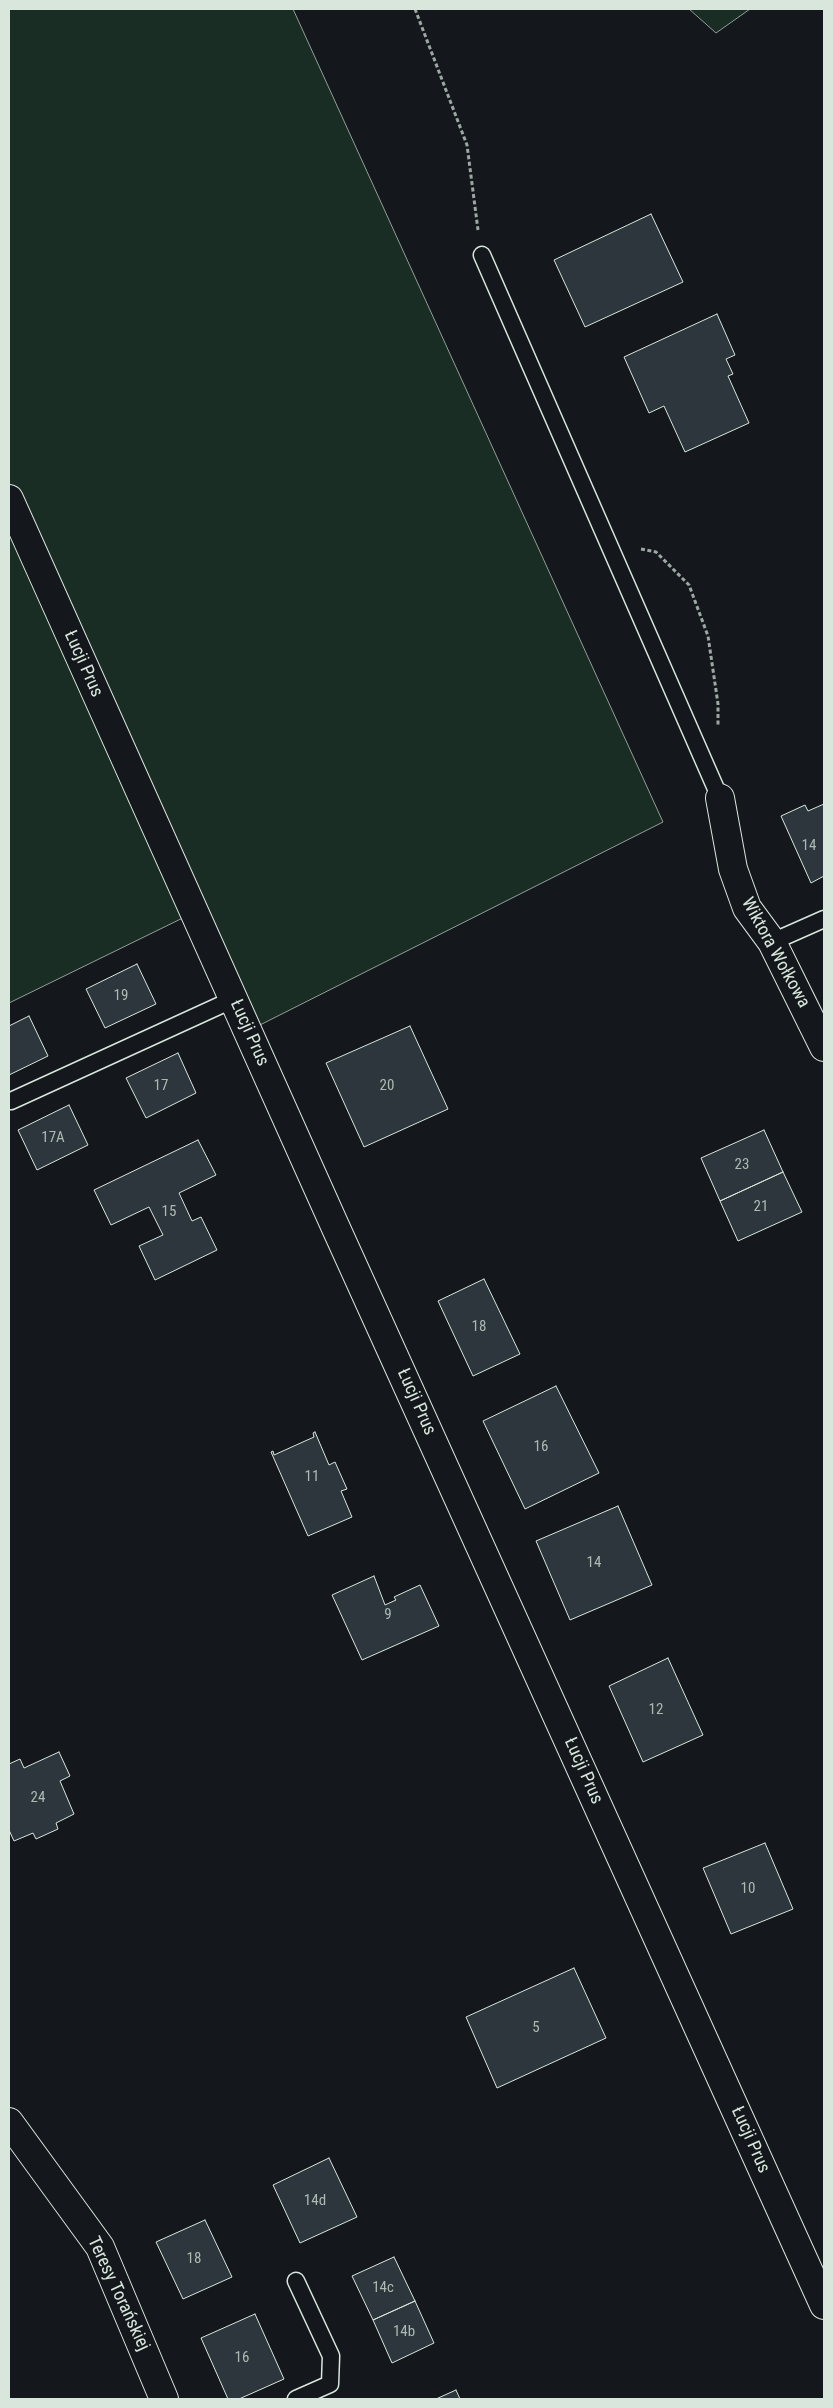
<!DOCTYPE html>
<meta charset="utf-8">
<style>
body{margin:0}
#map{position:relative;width:833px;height:2408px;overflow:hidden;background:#14181c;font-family:"Roboto Condensed",sans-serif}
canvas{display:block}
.frame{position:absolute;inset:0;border:10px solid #d8e6dc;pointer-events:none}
</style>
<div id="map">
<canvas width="833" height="2408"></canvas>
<div class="frame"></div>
</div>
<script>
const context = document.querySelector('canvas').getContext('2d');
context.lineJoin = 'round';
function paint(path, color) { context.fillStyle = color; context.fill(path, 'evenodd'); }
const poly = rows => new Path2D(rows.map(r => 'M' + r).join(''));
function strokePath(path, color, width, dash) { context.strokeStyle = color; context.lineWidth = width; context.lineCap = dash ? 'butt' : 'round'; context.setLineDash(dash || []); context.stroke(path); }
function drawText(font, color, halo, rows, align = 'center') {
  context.font = font + ' "Roboto Condensed",sans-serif'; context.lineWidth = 4; context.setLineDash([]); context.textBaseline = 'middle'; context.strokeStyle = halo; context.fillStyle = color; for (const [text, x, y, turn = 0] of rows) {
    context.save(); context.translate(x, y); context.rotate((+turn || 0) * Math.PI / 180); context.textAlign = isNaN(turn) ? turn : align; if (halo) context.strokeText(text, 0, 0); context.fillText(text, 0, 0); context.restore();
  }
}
const green = poly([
 [9,9,293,9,663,822,248,1031,195,912,9,1003,9,9],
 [689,9,750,9,716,33,689,9]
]);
const building = poly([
 [651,214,683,282,585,327,554,260,651,214],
 [717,314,735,355,726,359,733,374,728,376,749,423,685,452,664,406,649,413,624,357,717,314],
 [824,804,824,876,811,883,781,816,805,805,808,811,824,804],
 [137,964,156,1004,105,1028,86,989,137,964],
 [29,1016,48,1056,9,1075,9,1026,29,1016],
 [410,1026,448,1109,364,1147,326,1063,410,1026],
 [178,1053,196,1093,146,1118,126,1078,178,1053],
 [69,1105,88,1145,37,1170,18,1130,69,1105],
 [764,1130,783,1172,720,1201,701,1158,764,1130],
 [198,1140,216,1175,179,1193,192,1221,201,1217,217,1250,155,1280,139,1246,163,1235,149,1207,111,1225,94,1190,198,1140],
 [783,1172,802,1212,738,1241,720,1201,783,1172],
 [484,1279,520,1354,473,1376,438,1301,484,1279],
 [556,1386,599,1473,525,1509,483,1421,556,1386],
 [315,1432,329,1465,335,1462,347,1489,341,1491,352,1517,308,1536,271,1452,273,1451,274,1455,314,1437,313,1433,315,1432],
 [618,1506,652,1585,570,1620,536,1541,618,1506],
 [374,1576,385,1605,396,1600,394,1597,420,1585,439,1626,362,1660,332,1595,374,1576],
 [668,1658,703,1735,643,1762,609,1686,668,1658],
 [59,1752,70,1776,60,1781,74,1814,56,1823,58,1829,36,1839,33,1833,14,1841,9,1830,9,1764,20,1759,24,1768,59,1752],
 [765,1843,793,1909,731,1934,703,1868,765,1843],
 [574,1968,606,2038,497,2088,466,2017,574,1968],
 [329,2158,357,2217,300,2243,273,2185,329,2158],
 [205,2220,232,2277,183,2299,156,2242,205,2220],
 [394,2257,415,2301,373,2320,352,2276,394,2257],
 [415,2301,434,2343,392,2363,373,2320,415,2301],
 [255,2314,284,2379,239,2399,228,2399,201,2338,255,2314],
 [456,2390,460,2399,436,2399,456,2390]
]);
const path = poly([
 [415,9,467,145,478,230],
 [641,549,656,552,689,585,708,636,718,704,718,725]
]);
const service = poly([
 [482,255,720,798],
 [772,942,824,919],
 [11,1101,234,999],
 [296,2399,330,2384,331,2356,296,2281]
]);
const minor = poly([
 [9,499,335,1226,824,2305],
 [720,798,733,869,747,908,772,942,824,1047],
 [9,2122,100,2247,164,2399]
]);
const numberNames = [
 ["14",809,846],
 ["19",121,996],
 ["17",161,1086],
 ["20",387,1086],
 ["17A",53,1138],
 ["23",742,1165],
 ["21",761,1207],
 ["15",169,1212],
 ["18",479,1327],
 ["16",541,1447],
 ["11",312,1477],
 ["14",594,1563],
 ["9",388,1615],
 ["12",656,1710],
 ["24",38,1798],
 ["10",748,1889],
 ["5",536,2028],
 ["14d",315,2201],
 ["18",194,2259],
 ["14c",383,2288],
 ["14b",404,2332],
 ["16",242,2358]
];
const streetNames = [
 ["Łucji Prus",83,664,66],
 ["Wiktora Wołkowa",775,953,61],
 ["Łucji Prus",249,1033,66],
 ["Łucji Prus",416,1402,66],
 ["Łucji Prus",583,1771,66],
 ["Łucji Prus",750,2140,66],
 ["Teresy Torańskiej",118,2294,65]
];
paint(green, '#1a2d24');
strokePath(green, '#939e99', 1);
paint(building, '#2c363c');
strokePath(building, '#d8e6dc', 1);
strokePath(service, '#d8e6dc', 19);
strokePath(minor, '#d8e6dc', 30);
strokePath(path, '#9da8a2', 3, [4, 2.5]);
strokePath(service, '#14181c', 16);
strokePath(minor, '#14181c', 28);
drawText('15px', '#adbab4', null, numberNames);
drawText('18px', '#d8e6dc', '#14181c', streetNames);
</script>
